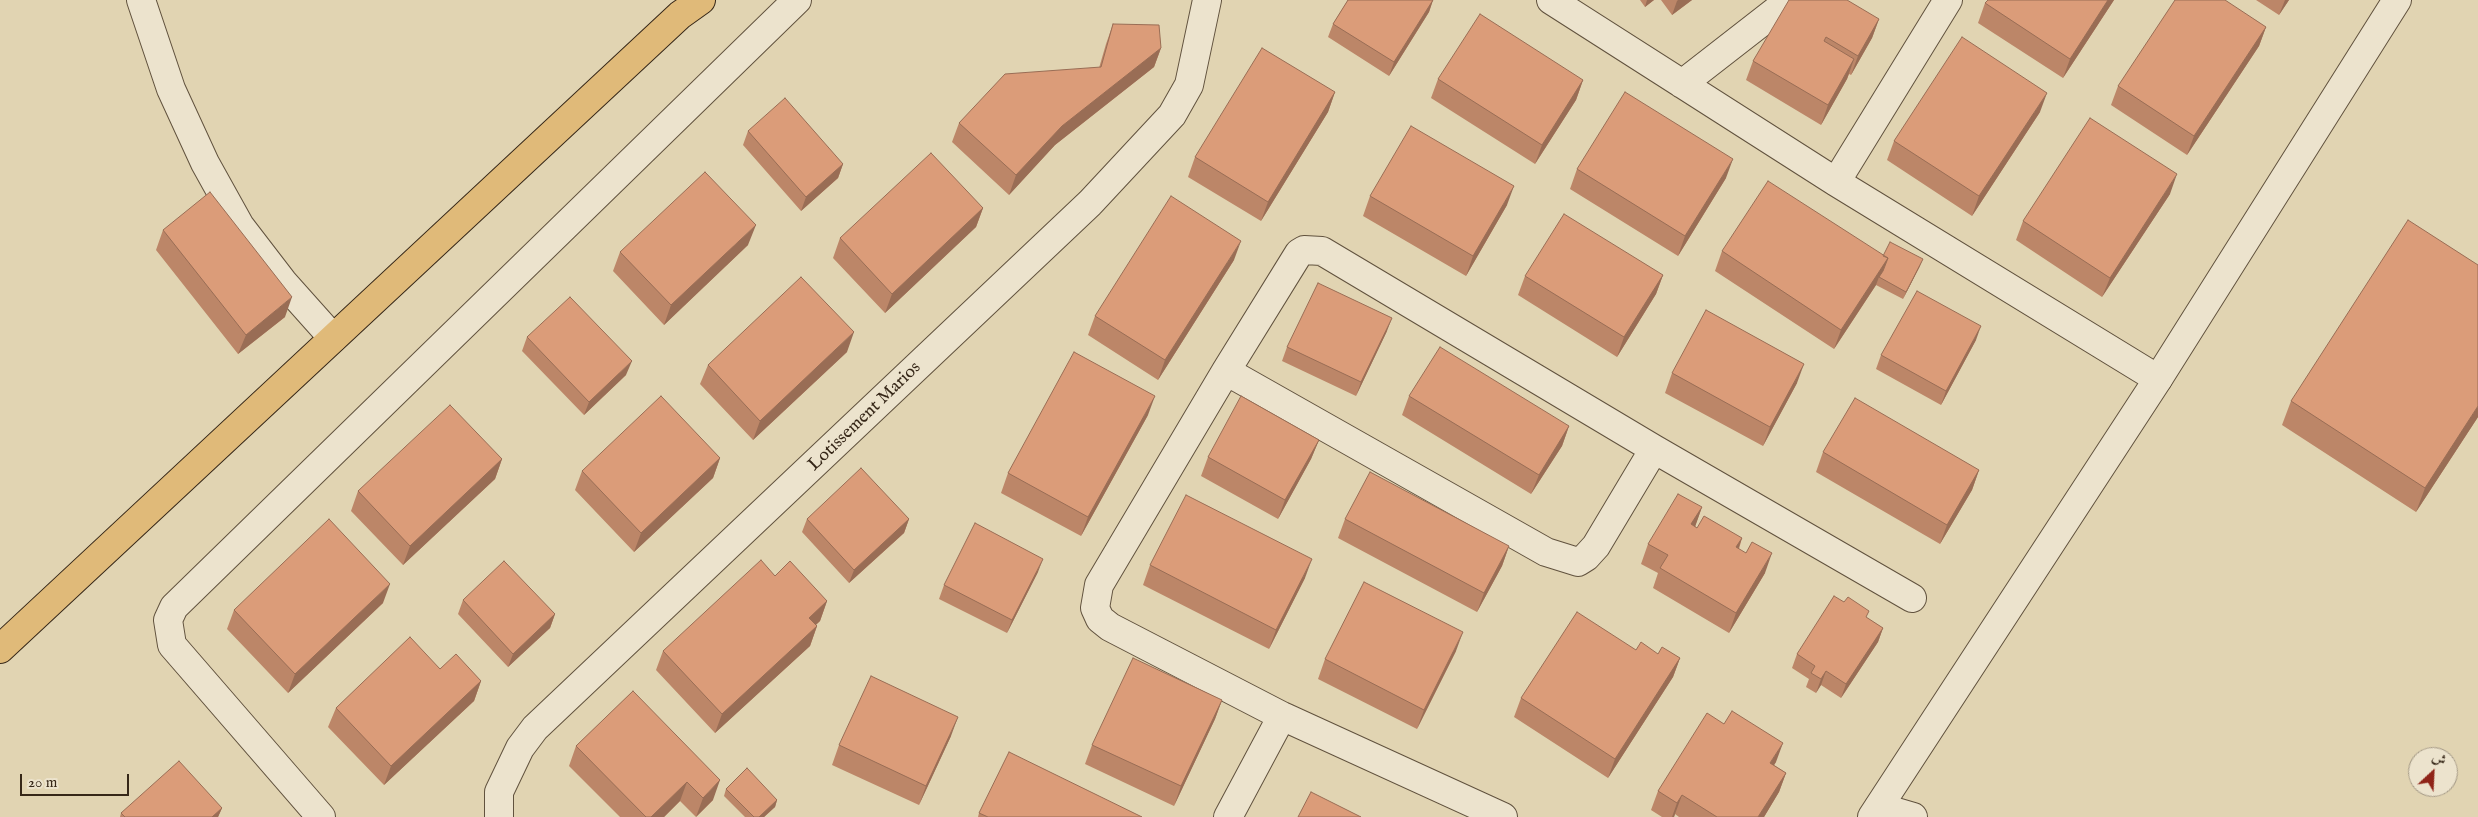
<!DOCTYPE html>
<meta charset="utf-8">
<style>
body{margin:0}
#map{position:relative;width:2478px;height:817px;overflow:hidden;background:#e1d4b2;font-family:"IM FELL English",Amiri,serif}
canvas{display:block}
.north{position:absolute;left:2408px;top:747px;width:50px;height:50px;box-sizing:border-box;background:#ece3cd;border:1px solid #a39885;border-radius:50%;rotate:25deg;font-size:14px;font-weight:700;line-height:20px;text-align:center;color:#362718}
.north::after{content:'';display:block;margin:auto;width:18px;height:22px;background:#8f2418;clip-path:polygon(50% 0,100% 100%,50% 72%,0 100%)}
.scale{position:absolute;left:20px;top:774px;width:109px;height:22px;box-sizing:border-box;border:2px solid #362718;border-top:0;padding-left:6px;font-size:15px;line-height:18px;white-space:nowrap;color:#362718;-webkit-text-stroke:4px #ece3cd;paint-order:stroke}
</style>
<div id="map">
<canvas width="2478" height="817"></canvas>
<div class="north">ش</div>
<div class="scale">20 m</div>
</div>
<script>
const context = document.querySelector('canvas').getContext('2d');
context.lineJoin = 'round';
const poly = rows => new Path2D(rows.map(r => 'M' + r).join(''));
function strokePath(path, color, width, dash) { context.strokeStyle = color; context.lineWidth = width; context.lineCap = dash ? 'butt' : 'round'; context.setLineDash(dash || []); context.stroke(path); }
function paint(path, color) { context.fillStyle = color; context.fill(path, 'evenodd'); }
function drawText(font, color, halo, rows, align = 'center') {
  context.font = font + ' "IM FELL English",serif'; context.lineWidth = 4; context.setLineDash([]); context.textBaseline = 'middle'; context.strokeStyle = halo; context.fillStyle = color; for (const [text, x, y, turn = 0] of rows) {
    context.save(); context.translate(x, y); context.rotate((+turn || 0) * Math.PI / 180); context.textAlign = isNaN(turn) ? turn : align; if (halo) context.strokeText(text, 0, 0); context.fillText(text, 0, 0); context.restore();
  }
}
const minor = poly([
 [141,0,171,89,205,163,240,226,283,282,333,338],
 [1551,0,1836,182,2158,379],
 [1682,84,1790,0],
 [1836,182,1948,0],
 [1226,371,1546,552,1578,562,1586,557,1596,546,1654,449],
 [1879,807,1913,817],
 [321,817,172,645,168,620,174,607,797,0],
 [499,817,499,792,520,748,535,728,1090,203,1172,115,1189,85,1207,0],
 [1228,817,1282,716],
 [1503,817,1282,716,1110,627,1100,619,1095,608,1099,585,1226,371,1299,253,1304,250,1322,251,1654,449,1912,598]
]);
const tertiary = poly([
 [1872,817,2158,379,2397,0]
]);
const primary = poly([
 [0,649,680,15,701,0]
]);
const wall = poly([
 [1348,0,1433,0,1429,12,1389,76,1328,37,1333,24],
 [1640,0,1654,0,1645,7],
 [1661,0,1692,0,1672,15],
 [2114,0,2063,78,1978,23,1985,3],
 [2256,0,2289,0,2279,15],
 [1879,19,1872,38,1851,75,1849,74,1847,79,1821,125,1746,80,1753,61],
 [1113,24,1161,48,1154,67,1055,145,1009,195,952,142,959,123,1099,68,1106,44],
 [2266,27,2259,46,2187,155,2111,105,2118,86],
 [1438,79,1583,80,1576,100,1535,164,1431,98],
 [1335,92,1328,112,1261,221,1188,177,1195,157],
 [2040,112,1972,216,1887,160,1894,141],
 [748,131,843,164,838,178,801,211,743,145],
 [1577,169,1726,178,1678,256,1570,189],
 [2170,194,2102,297,2016,240,2023,221],
 [1370,196,1507,205,1466,276,1363,216],
 [983,208,976,227,885,313,833,258,840,238],
 [163,230,285,317,238,354,156,250],
 [748,245,664,325,613,271,620,252],
 [1722,251,1883,256,1920,266,1903,299,1876,285,1834,349,1715,271],
 [1234,260,1158,380,1088,335,1095,316],
 [1663,275,1656,294,1617,357,1518,295,1525,276],
 [1387,331,1356,396,1282,361,1287,347],
 [527,337,626,375,584,415,522,351],
 [1976,340,1941,405,1876,369,1881,355],
 [847,352,753,440,700,384,708,365],
 [1672,373,1797,383,1763,446,1665,393],
 [1409,396,1569,426,1562,446,1531,494,1402,415],
 [2291,401,2478,417,2416,512,2282,425],
 [1148,415,1081,536,1001,493,1008,473],
 [1319,440,1311,459,1278,519,1201,476,1208,457],
 [1823,452,1979,470,1972,490,1940,544,1816,472],
 [720,458,713,478,634,552,575,490,582,471],
 [502,459,495,479,403,565,351,511,358,491],
 [1702,507,1695,526,1697,528,1742,538,1739,549,1765,573,1729,633,1653,588,1658,573,1641,564,1648,544],
 [807,519,909,519,904,533,849,583,802,532],
 [1345,519,1509,546,1502,566,1477,612,1338,538],
 [1150,565,1305,578,1269,649,1143,585],
 [1038,572,1007,633,939,599,944,585],
 [775,576,827,601,820,621,816,625,817,626,810,646,715,733,656,670,663,651],
 [463,600,555,614,550,628,508,667,458,614],
 [383,603,288,693,227,629,234,610],
 [1867,618,1883,628,1878,642,1841,698,1821,685,1816,693,1806,687,1809,679,1792,668,1797,654],
 [1636,650,1680,658,1673,677,1608,778,1514,717,1521,698],
 [1456,651,1417,729,1318,679,1325,659],
 [440,669,481,681,474,701,384,785,328,727,336,708],
 [633,691,713,800,696,817,680,801,664,817,620,817,569,766,576,746],
 [1222,700,1215,719,1174,806,1085,764,1092,745],
 [951,736,919,805,832,765,839,745],
 [1776,762,1774,765,1786,773,1779,792,1764,817,1679,817,1675,814,1674,817,1662,817,1651,810,1658,791],
 [726,789,777,800,775,807,764,817,745,817,724,796],
 [222,808,218,817,120,817,121,813],
 [979,813,1142,817,978,817]
]);
const shadedWall = poly([
 [1433,0,1429,12,1389,76,1394,62],
 [1647,0,1654,0,1645,7],
 [1678,0,1692,0,1672,15,1677,1],
 [2108,0,2114,0,2063,78,2070,59],
 [2285,0,2289,0,2279,15],
 [1879,19,1872,38,1851,75,1858,56],
 [2266,27,2259,46,2187,155,2194,136],
 [1161,48,1154,67,1055,145,1009,195,1016,175,1062,126],
 [1854,59,1847,79,1821,125,1828,105],
 [1583,80,1576,100,1535,164,1542,145],
 [1335,92,1328,112,1261,221,1268,202],
 [2047,93,2040,112,1972,216,1979,196],
 [1733,159,1726,178,1678,256,1685,236],
 [843,164,838,178,801,211,806,197],
 [2177,174,2170,194,2102,297,2110,278],
 [1514,186,1507,205,1466,276,1473,256],
 [983,208,976,227,885,313,892,294],
 [756,225,748,245,664,325,671,305],
 [1241,241,1234,260,1158,380,1165,360],
 [1888,258,1880,278,1879,277,1876,285,1834,349,1841,330],
 [1923,259,1920,266,1903,299,1906,292],
 [1663,275,1656,294,1617,357,1624,337],
 [292,297,285,317,238,354,246,335],
 [1392,318,1387,331,1356,396,1361,382],
 [1981,326,1976,340,1941,405,1946,391],
 [854,332,847,352,753,440,760,421],
 [632,361,626,375,584,415,589,402],
 [1804,364,1797,383,1763,446,1770,427],
 [1155,396,1148,415,1081,536,1088,517],
 [2478,406,2478,417,2416,512,2425,488],
 [1569,426,1562,446,1531,494,1539,475],
 [1319,440,1311,459,1278,519,1285,500],
 [720,458,713,478,634,552,641,533],
 [502,459,495,479,403,565,410,546],
 [1979,470,1972,490,1940,544,1947,525],
 [1702,507,1695,527,1691,524],
 [909,519,904,533,849,583,854,570],
 [1742,538,1735,558,1736,547],
 [1509,546,1502,566,1477,612,1484,593],
 [1772,553,1765,573,1729,633,1736,613],
 [1043,559,1038,572,1007,633,1012,620],
 [1312,559,1305,578,1269,649,1276,630],
 [390,584,383,603,288,693,295,674],
 [827,601,820,621,802,637,809,618],
 [555,614,550,628,508,667,513,654],
 [817,626,810,646,715,733,722,714],
 [1883,628,1878,642,1841,698,1846,684],
 [1463,632,1456,651,1417,729,1424,710],
 [1680,658,1673,677,1608,778,1615,759],
 [1826,671,1821,685,1816,693,1821,679],
 [481,681,474,701,384,785,391,766],
 [1222,700,1215,719,1174,806,1181,786],
 [958,717,951,736,919,805,926,786],
 [1783,743,1776,762,1763,782,1770,763],
 [1786,773,1779,792,1764,817,1758,817],
 [720,780,713,800,696,817,703,798],
 [687,782,680,801,664,817,651,817],
 [1682,795,1675,814,1674,817,1672,817,1677,803],
 [777,800,775,807,764,817,759,817],
 [222,808,218,817,212,817]
]);
const building = poly([
 [1348,0,1433,0,1394,62,1333,24,1348,0],
 [1789,0,1847,0,1879,19,1858,56,1826,37,1824,41,1854,59,1828,105,1753,61,1789,0],
 [1988,0,2108,0,2070,59,1985,3,1988,0],
 [2175,0,2225,0,2266,27,2194,136,2118,86,2175,0],
 [1480,14,1583,80,1542,145,1438,79,1480,14],
 [1113,24,1159,25,1161,48,1062,126,1016,175,959,123,1005,74,1101,67,1113,24],
 [1962,37,2047,93,1979,196,1894,141,1962,37],
 [1262,48,1335,92,1268,202,1195,157,1262,48],
 [1625,92,1733,159,1685,236,1577,169,1625,92],
 [785,98,843,164,806,197,748,131,785,98],
 [2090,118,2177,174,2110,278,2023,221,2090,118],
 [1411,126,1514,186,1473,256,1370,196,1411,126],
 [931,153,983,208,892,294,840,238,931,153],
 [705,172,756,225,671,305,620,252,705,172],
 [1768,181,1888,258,1841,330,1722,251,1768,181],
 [210,192,292,297,246,335,163,230,210,192],
 [1171,196,1241,241,1165,360,1095,316,1171,196],
 [1564,214,1663,275,1624,337,1525,276,1564,214],
 [2408,220,2478,265,2478,406,2425,488,2291,401,2408,220],
 [1890,242,1923,259,1906,292,1879,277,1883,271,1888,258,1883,256,1890,242],
 [801,277,854,332,760,421,708,365,801,277],
 [1318,283,1392,318,1361,382,1287,347,1318,283],
 [1917,291,1981,326,1946,391,1881,355,1917,291],
 [570,297,632,361,589,402,527,337,570,297],
 [1706,310,1804,364,1770,427,1672,373,1706,310],
 [1440,347,1569,426,1539,475,1409,396,1440,347],
 [1074,352,1155,396,1088,517,1008,473,1074,352],
 [661,396,720,458,641,533,582,471,661,396],
 [1241,396,1319,440,1285,500,1208,457,1241,396],
 [1855,398,1979,470,1947,525,1823,452,1855,398],
 [450,405,502,459,410,546,358,491,450,405],
 [861,468,909,519,854,570,807,519,861,468],
 [1370,472,1509,546,1484,593,1345,519,1370,472],
 [1678,494,1702,507,1691,524,1697,528,1704,516,1742,538,1736,547,1746,553,1752,542,1772,553,1736,613,1660,568,1668,555,1648,544,1678,494],
 [1186,495,1312,559,1276,630,1150,565,1186,495],
 [329,519,390,584,295,674,234,610,329,519],
 [975,523,1043,559,1012,620,944,585,975,523],
 [761,560,775,576,790,561,827,601,809,618,817,626,722,714,663,651,761,560],
 [504,561,555,614,513,654,463,600,504,561],
 [1364,582,1463,632,1424,710,1325,659,1364,582],
 [1834,596,1844,602,1848,597,1869,611,1866,617,1883,628,1846,684,1826,671,1821,679,1811,673,1815,666,1797,654,1834,596],
 [1577,612,1636,650,1641,642,1658,654,1662,647,1680,658,1615,759,1521,698,1577,612],
 [410,637,440,669,456,654,481,681,391,766,336,708,410,637],
 [1133,658,1222,700,1181,786,1092,745,1133,658],
 [871,676,958,717,926,786,839,745,871,676],
 [633,691,720,780,703,798,687,782,651,817,646,817,576,746,633,691],
 [1732,711,1783,743,1770,763,1786,773,1758,817,1717,817,1682,795,1677,803,1658,791,1707,713,1724,724,1732,711],
 [1009,752,1142,817,988,817,979,813,1009,752],
 [179,761,222,808,212,817,125,817,121,813,179,761],
 [747,768,777,800,759,817,754,817,726,789,747,768],
 [1311,792,1361,817,1298,817,1311,792]
]);
const streetNames = [
 ["Lotissement Marios",865,417,-44]
];
strokePath(minor, '#61523e', 30);
strokePath(tertiary, '#61523e', 30);
strokePath(primary, '#362718', 30);
strokePath(minor, '#ece3cd', 28);
strokePath(tertiary, '#ece3cd', 28);
strokePath(primary, '#e0ba79', 28);
paint(wall, '#bc8668');
paint(shadedWall, '#996d55');
paint(building, '#db9c79');
strokePath(building, '#996d55', 1);
drawText('18px', '#362718', '#ece3cd', streetNames);
</script>
